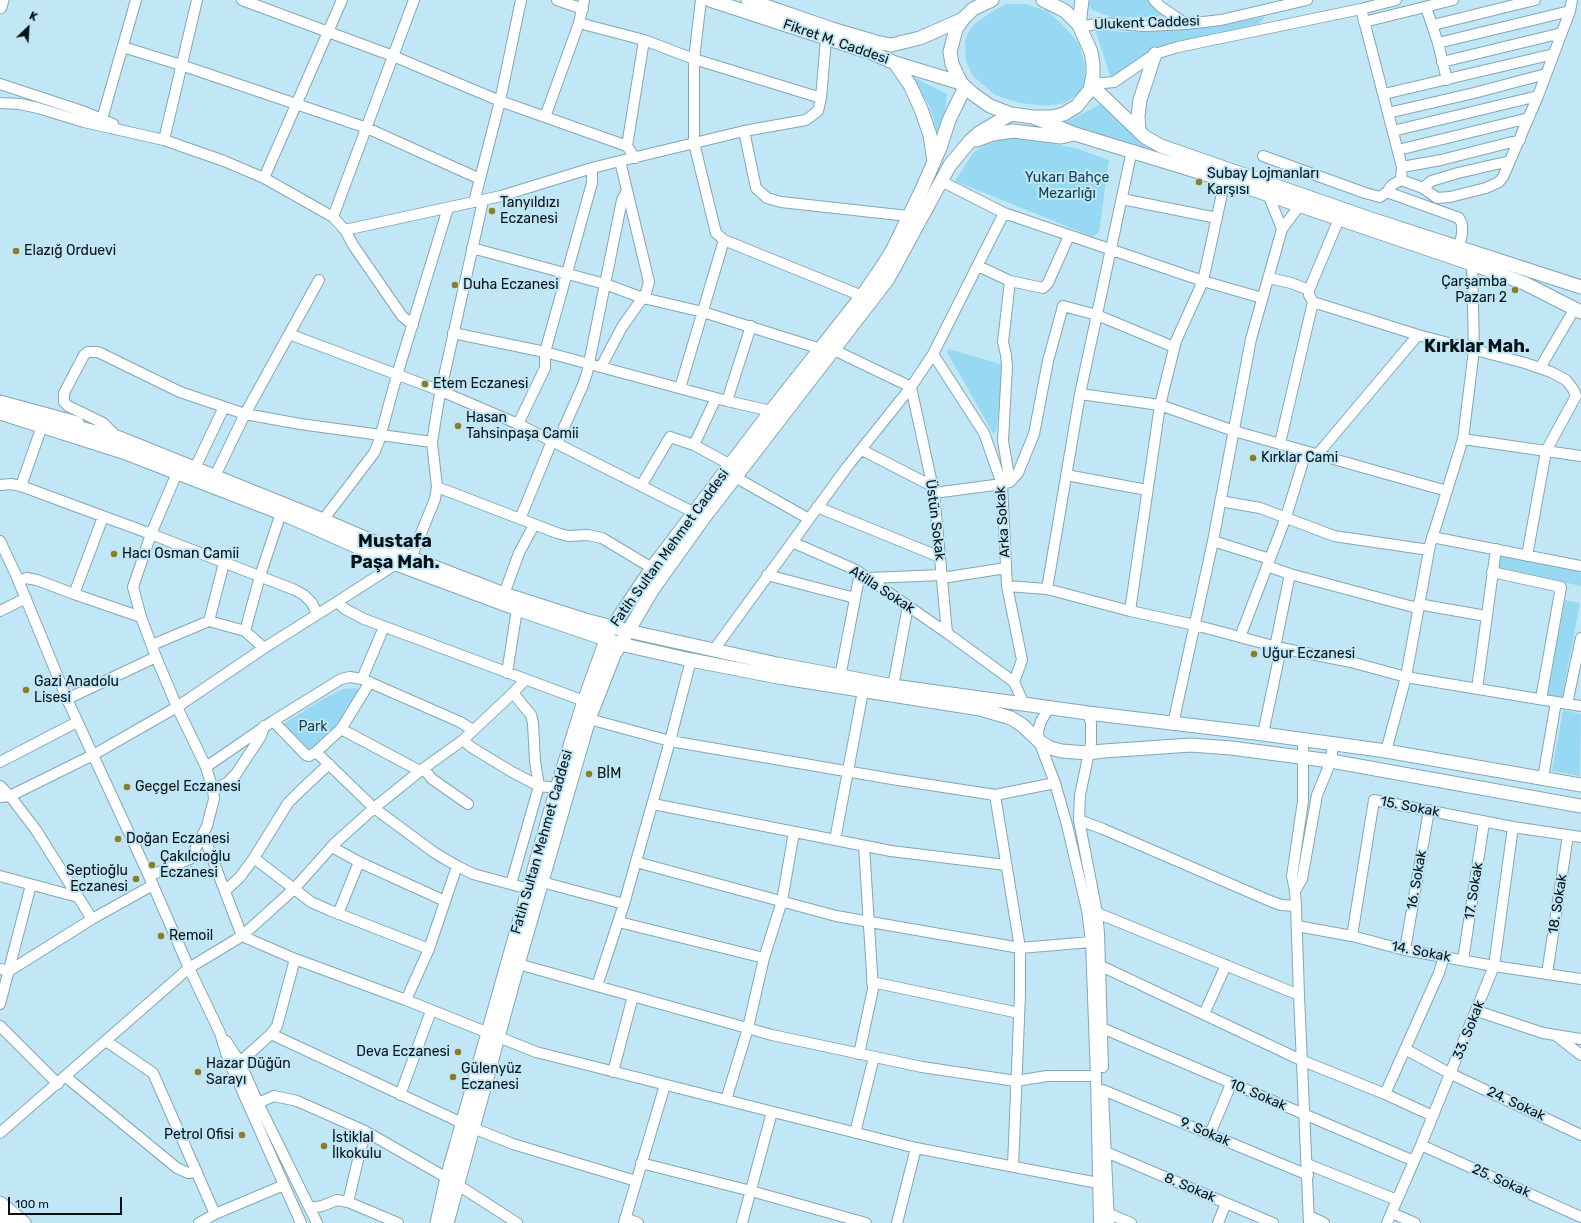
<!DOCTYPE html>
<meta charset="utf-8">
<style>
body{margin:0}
#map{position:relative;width:1581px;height:1223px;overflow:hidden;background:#c1e6f5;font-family:Rubik,sans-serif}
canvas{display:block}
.north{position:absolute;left:8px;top:8px;width:40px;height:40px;-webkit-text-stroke:3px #c1e6f5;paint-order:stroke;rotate:25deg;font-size:11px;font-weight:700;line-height:16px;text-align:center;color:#051217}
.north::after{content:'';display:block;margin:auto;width:14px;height:18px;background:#051217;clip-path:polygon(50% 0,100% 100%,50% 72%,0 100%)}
.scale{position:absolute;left:8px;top:1197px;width:114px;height:18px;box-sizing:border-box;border:2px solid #051217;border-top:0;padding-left:5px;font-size:12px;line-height:14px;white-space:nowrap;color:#051217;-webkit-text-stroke:3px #c1e6f5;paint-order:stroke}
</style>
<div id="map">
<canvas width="1581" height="1223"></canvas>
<div class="north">K</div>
<div class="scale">100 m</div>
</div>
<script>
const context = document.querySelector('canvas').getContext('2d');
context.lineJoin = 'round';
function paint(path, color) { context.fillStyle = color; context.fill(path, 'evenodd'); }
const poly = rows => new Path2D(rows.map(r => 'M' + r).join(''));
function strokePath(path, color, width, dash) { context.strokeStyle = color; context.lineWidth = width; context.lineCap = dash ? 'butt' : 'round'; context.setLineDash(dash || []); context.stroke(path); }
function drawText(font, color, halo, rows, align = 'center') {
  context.font = font + ' Rubik,sans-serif'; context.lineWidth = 4; context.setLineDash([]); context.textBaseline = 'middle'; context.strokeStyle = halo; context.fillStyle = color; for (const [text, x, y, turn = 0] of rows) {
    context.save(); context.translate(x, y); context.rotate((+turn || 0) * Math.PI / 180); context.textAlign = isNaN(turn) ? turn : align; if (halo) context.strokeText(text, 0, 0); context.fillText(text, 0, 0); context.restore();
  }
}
const green = poly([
 [1089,0,1151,0,1167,15,1151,17,1111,17,1090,9],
 [1007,4,1025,4,1047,11,1065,27,1079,44,1085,65,1084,84,1079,93,1065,103,1047,106,1020,103,995,95,973,76,966,61,965,41,970,29,977,22,993,11],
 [1265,17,1259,24,1162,46,1111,78,1095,29,1123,32,1154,31,1216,25],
 [911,76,947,94,945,113,938,140,934,120,928,103],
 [1106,101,1135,134,1393,229,1065,123],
 [1021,138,1075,148,1109,160,1099,232,1093,237,955,181,973,153,985,145,1002,139],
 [949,349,1000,364,1004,367,996,432,993,433,948,354,947,352],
 [1502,555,1581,571,1581,586,1496,568,1499,558],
 [1565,600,1580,603,1562,698,1546,695],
 [357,688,358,695,330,736,316,747,305,751,281,726,316,703,343,689],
 [1563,710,1581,714,1580,776,1552,771]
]);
const minor = poly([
 [242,0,393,56,500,101,627,146,635,158],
 [557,0,583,9],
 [701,0,694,59,694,143,716,233,724,240,862,296],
 [1154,0,1161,7,1186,24],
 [1426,7,1438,43,1447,80],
 [1364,22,1453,0],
 [579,23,644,40,694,59,821,98],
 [1433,25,1535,0],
 [1080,27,1101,23,1145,26,1186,24,1221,20,1307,0],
 [1438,43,1570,11],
 [123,47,181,65,367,128,480,179],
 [1442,62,1562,33],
 [1092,82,1104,83,1114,82,1155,54,1178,47,1361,9,1396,0],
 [0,84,85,112,113,124],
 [1384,94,1554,54],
 [0,103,20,104,38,108,84,122,164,140,224,161,264,178,333,217,345,230,353,245,402,316,413,325],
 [1388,113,1474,93,1546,74],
 [545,117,579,23,584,0],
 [102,119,136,0],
 [744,131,756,188,767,198,781,202,908,216],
 [1393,131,1538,96],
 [164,140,197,0],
 [627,146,644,40],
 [1398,150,1529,118],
 [1263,156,1365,193,1380,197,1387,192,1392,185,1401,180,1402,167,1361,9],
 [1402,167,1441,160,1520,140],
 [264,178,342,0],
 [1401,180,1423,188,1437,198,1450,197,1486,188,1499,182,1503,177,1538,96,1570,11,1572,0],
 [941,181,1004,213,1203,281,1262,298],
 [1423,188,1431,181,1458,173,1510,161],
 [1387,192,1459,218,1462,224,1462,234,1459,248],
 [1122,199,1217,218],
 [474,202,500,101,521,0],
 [333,217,414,0],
 [1282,229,1300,205],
 [345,230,501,196,592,168,620,161,744,131,806,120,818,111,821,98,826,39],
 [472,248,605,284,643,298,703,312,821,349],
 [978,266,1010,281,1043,288,1048,283,1069,236],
 [1269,278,1291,283,1309,290,1309,295,1313,302,1418,335,1525,363,1551,372,1566,380,1573,389,1576,396,1546,451,1527,556],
 [1309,290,1339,219],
 [453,333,545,352,727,401,771,411],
 [289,334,441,391,518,424,695,513],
 [834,350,911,387,934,493,947,633,1014,682,1024,704],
 [933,354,984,433,1002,484,1007,586,1022,660,1014,682],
 [601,367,622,327,646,293,649,282,620,161],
 [1540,368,1575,308],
 [680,388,724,240],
 [1080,394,1160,405,1234,431,1447,491],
 [727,401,751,326],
 [518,424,545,368,545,352,592,183,592,168],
 [117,437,103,423,68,406,64,402,64,393,84,355,88,352,98,352,180,392,245,414,300,424,432,442],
 [1463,439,1581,456],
 [557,443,583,385,587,373,622,200,627,191],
 [1280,443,1313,302],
 [694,445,716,398],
 [862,450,932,486],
 [1317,455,1418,335],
 [195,468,224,407],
 [1066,475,1147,490],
 [215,476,245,414,319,280],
 [735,477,809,519],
 [1010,482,1003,441,1007,366,1006,355,1003,342,1010,281],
 [0,485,11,484,21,486,151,534,177,473],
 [21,486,42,426],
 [641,486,670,437,694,445,731,465],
 [437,487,557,533,568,536,588,535,602,538,652,568],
 [934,493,1002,484,1010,482,1018,473,1034,434,1048,361,1063,306,1097,315,1174,347],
 [1220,501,1260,508,1334,536,1429,550],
 [817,507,940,557],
 [520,519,552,441],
 [323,520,374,453,379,441,397,375,448,208],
 [1432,537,1581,566],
 [0,541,16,575,67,699,149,876,189,968,220,1033,228,1059,301,1223],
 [1213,541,1270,559],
 [792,542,856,570,947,633],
 [1267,566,1290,574,1417,608],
 [1492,572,1561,587,1541,699],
 [767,575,855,598],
 [868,578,942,575],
 [942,578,1006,568],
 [19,581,26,578,37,580,74,594,141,617],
 [1007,586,1047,589,1130,611,1195,625,1281,648,1351,662,1406,677,1581,706],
 [1047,589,1080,394,1132,150],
 [74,594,103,517],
 [504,594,519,553,534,525],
 [337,602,345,609,364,619,584,701],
 [1418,604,1486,616],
 [0,611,26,598],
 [1130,611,1160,405,1176,341,1203,281,1225,180],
 [209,621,224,563],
 [384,627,362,679,460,722,473,730],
 [245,631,260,576,281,513],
 [1240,637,1286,517,1306,452],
 [152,645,209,621,245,631,264,648],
 [1275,647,1290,574],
 [713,651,847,467,911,387,933,354,1004,213],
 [507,673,517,609],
 [840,677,860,573],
 [370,682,341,729,420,771,463,740,513,693,525,680],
 [893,686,908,606],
 [1477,689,1496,549],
 [67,699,156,657],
 [1567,704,1581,638],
 [1049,708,1041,721,1038,731,1039,741,1055,783,1067,825,1087,910,1091,942,1096,1076,1099,1223],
 [1088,713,1091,723,1091,743,1080,795,1079,820,1097,913,1099,933,1103,1067],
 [589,719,670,741,898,780,995,795,1055,783],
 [273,721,306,755,309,756,316,752,341,729],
 [1173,724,1213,541,1251,339,1282,229,1268,194],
 [1263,734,1281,648],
 [463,740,471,747,512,772,539,786,557,788],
 [1303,740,1303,801,1292,876,1295,891,1296,906,1299,995,1309,1223],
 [1386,751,1406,677,1430,545,1463,439,1474,350,1472,264],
 [316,752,374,808,435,853,457,866,473,874,529,889],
 [0,762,77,722],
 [206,767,273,721,341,679,350,677,362,679],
 [424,769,432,779,468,804],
 [1543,778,1556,702],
 [0,786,10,796,36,830,92,919],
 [213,790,227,783,236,774,261,736,264,726],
 [995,795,1020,948,1020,995,1013,1166],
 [0,797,10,796,93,755,177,707,264,648,337,602,396,564,411,558,435,499,437,487,432,442,439,399,483,201],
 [653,804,891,851,1006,865],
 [1079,820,1103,829,1270,901,1281,905,1296,906],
 [203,834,242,936,295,959,406,1000,536,1052,916,1148,1098,1183],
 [835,840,863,691],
 [332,847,359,862,445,901],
 [254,858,311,902,329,910,429,949],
 [636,862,836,916,1020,948,1091,942],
 [0,876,78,897],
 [149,876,190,859,207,826,214,799,213,790,206,767,177,707,156,657,141,617,133,587,151,534,295,590,304,595,312,603,317,614],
 [542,882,624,904,670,741,691,660],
 [511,884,539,786,535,761,533,723,531,715,513,693],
 [225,891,240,877,254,858,288,803,300,791,329,764],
 [1295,891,1302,879,1317,795,1331,761,1333,744],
 [1097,913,1299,995],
 [338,914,359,862],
 [619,922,764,958],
 [1297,926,1352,936,1405,950,1494,966,1581,979],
 [1352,936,1374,800,1513,827,1581,837],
 [1405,950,1429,810],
 [1463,960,1484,822],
 [518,964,772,1035,922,1067,1016,1081,1047,1076,1096,1076],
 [1101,966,1303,1061,1385,1094,1433,1116],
 [0,969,9,971,92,919,153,885],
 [1547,974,1568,835],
 [872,982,1019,1013],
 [597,986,624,904],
 [406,1000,429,949,457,866],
 [0,1004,31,885],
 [1477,1011,1543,1033,1581,1039],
 [1204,1014,1226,965],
 [0,1026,58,1084],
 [1102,1028,1414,1161],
 [271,1034,462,1123],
 [1558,1037,1581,1055],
 [106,1041,153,1073,215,1214],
 [226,1041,240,1062,258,1103,317,1223],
 [1405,1049,1451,1074,1581,1135],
 [859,1054,873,989,864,846],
 [240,1062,271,1034,277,1026,295,959],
 [613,1072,633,996],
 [66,1077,177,1168,188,1173,197,1172],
 [1103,1090,1308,1175],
 [1103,1093,1109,1223],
 [1385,1094,1439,973,1444,956],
 [400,1095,431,1011],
 [726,1100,748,1028,764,958,782,901,794,832],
 [258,1103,274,1096,297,1101,365,1131,447,1178,517,1223],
 [473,1128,513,1144,636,1181],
 [0,1133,189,968,242,936,294,889,334,844,374,808,420,771],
 [855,1133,874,1057],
 [1210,1134,1231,1084],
 [1421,1145,1581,1217],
 [1106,1152,1273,1223],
 [641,1163,751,1191,866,1223],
 [1307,1164,1397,1200],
 [348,1202,365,1131],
 [310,1208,322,1206,337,1200,348,1202,398,1223],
 [1392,1213,1415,1223],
 [1109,1214,1131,1223],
 [1309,1216,1324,1223],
 [625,1218,638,1223],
 [199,1223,215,1214,284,1185],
 [624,1223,665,1085],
 [742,1223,772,1112],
 [897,1223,916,1148],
 [1218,1223,1226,1203],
 [1387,1223,1421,1145,1494,966,1513,827]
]);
const major = poly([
 [710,0,872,53,895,63,961,83],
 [748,0,832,29,876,42,891,45,920,38,963,19],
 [992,0,973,9,963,19,956,29,950,52,952,64,961,83,973,94,990,106,1011,114,1033,117,1052,117,1064,114,1077,106,1084,97,1090,90,1093,74,1093,64,1091,52,1079,25,1065,11,1043,0],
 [0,7,2,0],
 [1079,25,1082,0],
 [895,63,910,85,921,109,930,135,934,162],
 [1091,85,1145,137,1161,146,1371,219,1581,287],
 [1033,117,1075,134,1225,180,1472,264,1524,283,1581,312],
 [1139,131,1138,116,1140,100,1155,54],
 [977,140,993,134,1013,131,1061,137,1074,134],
 [0,402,77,423],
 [0,413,123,452,281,513,396,564,517,609,620,644,691,660,778,677,980,709,1011,718,1022,725,1039,741,1050,748,1062,751,1088,753,1104,751,1191,745,1231,748,1331,761,1581,806],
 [67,425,117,437,323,520,411,558,504,594,585,620,628,631,777,664,893,686,1088,713,1263,734,1386,751,1581,785],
 [0,1203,24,1223],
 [0,1216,8,1223],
 [437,1223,447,1178,557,788,584,701,609,632,652,568,771,411,862,296,882,267,892,251,922,189,940,148,949,120,965,87],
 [447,1223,518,964,589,719,614,655,653,589,703,519,888,279,950,165,970,141,979,133,1011,114]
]);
const markers = [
 [1199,182,4,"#8a7d23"],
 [492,211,4,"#8a7d23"],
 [16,251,4,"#8a7d23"],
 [455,285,4,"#8a7d23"],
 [1515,290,4,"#8a7d23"],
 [425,384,4,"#8a7d23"],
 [458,426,4,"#8a7d23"],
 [1253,458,4,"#8a7d23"],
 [114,554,4,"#8a7d23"],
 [1254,654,4,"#8a7d23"],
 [26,690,4,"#8a7d23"],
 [589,774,4,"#8a7d23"],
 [127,787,4,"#8a7d23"],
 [118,839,4,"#8a7d23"],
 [152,865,4,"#8a7d23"],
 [136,879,4,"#8a7d23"],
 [161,936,4,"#8a7d23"],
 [458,1052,4,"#8a7d23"],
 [198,1072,4,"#8a7d23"],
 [453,1077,4,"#8a7d23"],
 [242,1135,4,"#8a7d23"],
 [324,1146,4,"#8a7d23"]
];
const streetNames = [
 ["Ulukent Caddesi",1147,23,-2],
 ["Fikret M. Caddesi",836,42,19],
 ["Üstün Sokak",935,520,83],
 ["Arka Sokak",1003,522,-94],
 ["Fatih Sultan Mehmet Caddesi",670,548,-54],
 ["Atilla Sokak",882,590,33],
 ["15. Sokak",1410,807,11],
 ["Fatih Sultan Mehmet Caddesi",542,842,-74],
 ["16. Sokak",1417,880,-80],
 ["17. Sokak",1474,891,-81],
 ["18. Sokak",1558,904,-81],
 ["14. Sokak",1421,952,11],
 ["33. Sokak",1469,1030,-68],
 ["10. Sokak",1258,1095,23],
 ["24. Sokak",1516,1104,25],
 ["9. Sokak",1205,1132,23],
 ["25. Sokak",1501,1181,24],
 ["8. Sokak",1190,1188,23]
];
const poiNames = [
 ["Subay Lojmanları",1207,174],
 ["Karşısı",1207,190],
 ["Tanyıldızı",500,203],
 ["Eczanesi",500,219],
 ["Elazığ Orduevi",24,251],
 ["Çarşamba",1507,282,"right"],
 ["Pazarı 2",1507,298,"right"],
 ["Duha Eczanesi",463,285],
 ["Etem Eczanesi",433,384],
 ["Hasan",466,418],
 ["Tahsinpaşa Camii",466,434],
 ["Kırklar Cami",1261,458],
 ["Hacı Osman Camii",122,554],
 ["Uğur Eczanesi",1262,654],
 ["Gazi Anadolu",34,682],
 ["Lisesi",34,698],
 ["BİM",597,774],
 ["Geçgel Eczanesi",135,787],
 ["Doğan Eczanesi",126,839],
 ["Çakılcıoğlu",160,857],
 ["Eczanesi",160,873],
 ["Septioğlu",128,871,"right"],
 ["Eczanesi",128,887,"right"],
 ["Remoil",169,936],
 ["Deva Eczanesi",450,1052,"right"],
 ["Hazar Düğün",206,1064],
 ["Sarayı",206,1080],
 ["Gülenyüz",461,1069],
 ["Eczanesi",461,1085],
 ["Petrol Ofisi",234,1135,"right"],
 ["İstiklal",332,1138],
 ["İlkokulu",332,1154]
];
const parkNames = [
 ["Yukarı Bahçe",1067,178],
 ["Mezarlığı",1067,194],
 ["Park",313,727]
];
const districtNames = [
 ["Kırklar Mah.",1477,347],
 ["Mustafa",395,542],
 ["Paşa Mah.",395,563]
];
paint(green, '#97d9f3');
strokePath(minor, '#83a7b5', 12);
strokePath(major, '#83a7b5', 15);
strokePath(minor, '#fff', 10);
strokePath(major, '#fff', 13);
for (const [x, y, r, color] of markers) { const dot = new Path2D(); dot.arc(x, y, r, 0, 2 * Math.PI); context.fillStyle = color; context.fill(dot); strokePath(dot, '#c1e6f5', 1.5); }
drawText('14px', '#051217', '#c1e6f5', streetNames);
drawText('14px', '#051217', '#c1e6f5', poiNames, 'left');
drawText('14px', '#143f4e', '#c1e6f5', parkNames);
drawText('bold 18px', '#051217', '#c1e6f5', districtNames);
</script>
